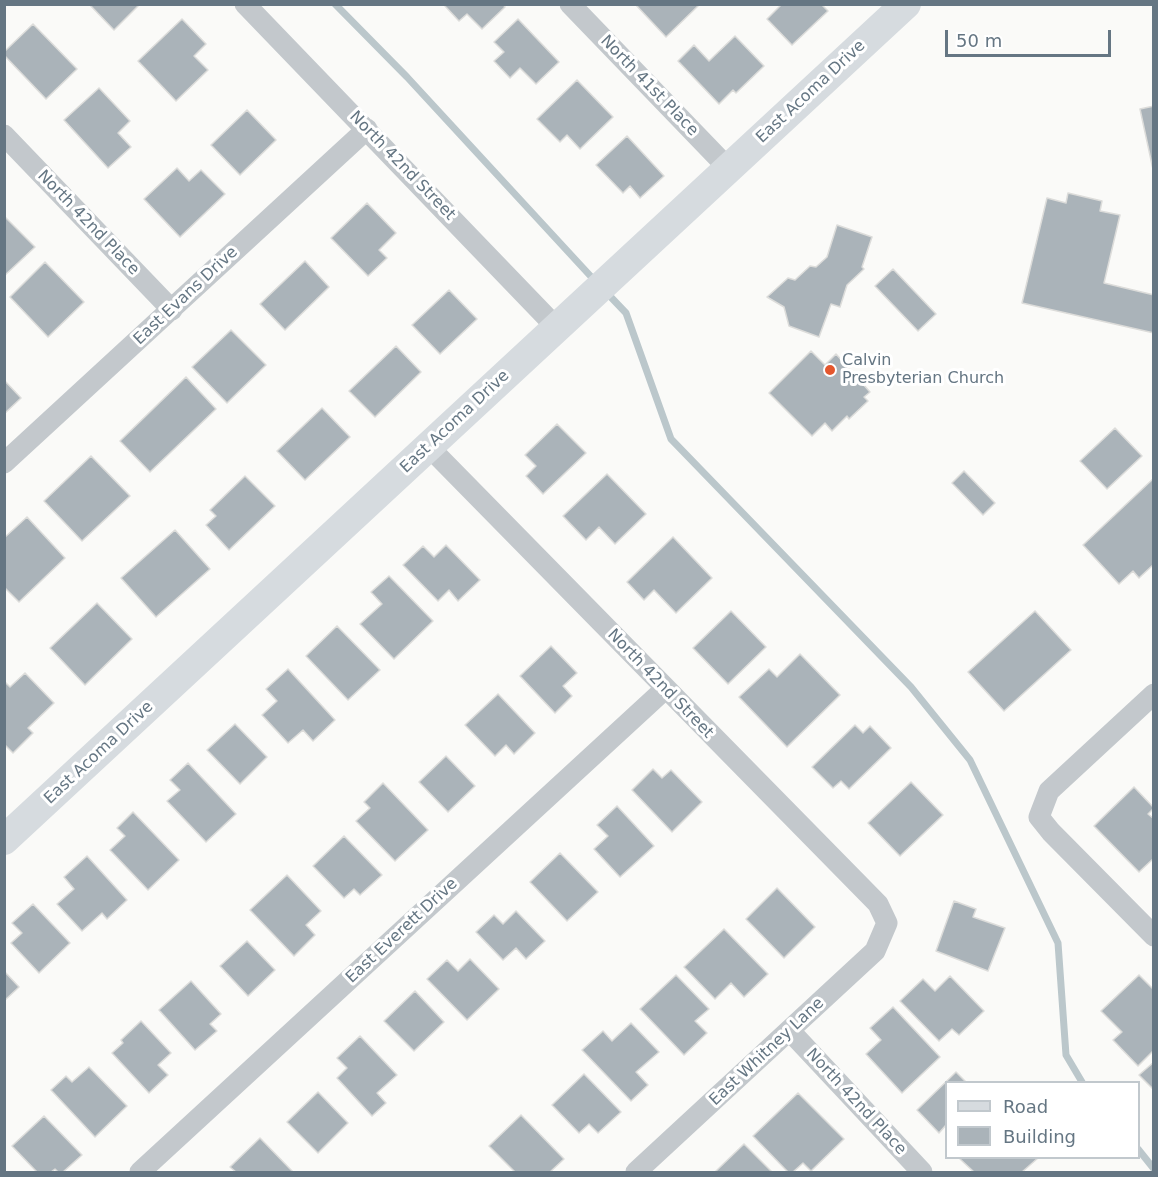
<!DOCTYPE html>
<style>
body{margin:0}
#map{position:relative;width:1158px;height:1177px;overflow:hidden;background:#fafaf8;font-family:"DejaVu Sans",sans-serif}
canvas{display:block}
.frame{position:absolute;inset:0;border:6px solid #657683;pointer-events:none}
.legend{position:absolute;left:945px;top:1081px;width:195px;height:78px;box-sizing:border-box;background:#fff;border:2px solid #c1c8cd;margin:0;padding:8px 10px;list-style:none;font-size:18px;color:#657683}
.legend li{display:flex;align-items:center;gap:12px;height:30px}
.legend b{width:30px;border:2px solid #c1c8cd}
.scale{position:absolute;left:945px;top:30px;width:166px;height:27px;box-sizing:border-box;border:3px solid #657683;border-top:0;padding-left:8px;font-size:18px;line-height:21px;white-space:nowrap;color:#657683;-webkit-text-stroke:4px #fff;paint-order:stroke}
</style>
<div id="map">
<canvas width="1158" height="1177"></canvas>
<div class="frame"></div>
<ul class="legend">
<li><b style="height:8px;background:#d6dbdf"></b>Road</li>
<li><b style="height:16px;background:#aab3b9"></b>Building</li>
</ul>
<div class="scale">50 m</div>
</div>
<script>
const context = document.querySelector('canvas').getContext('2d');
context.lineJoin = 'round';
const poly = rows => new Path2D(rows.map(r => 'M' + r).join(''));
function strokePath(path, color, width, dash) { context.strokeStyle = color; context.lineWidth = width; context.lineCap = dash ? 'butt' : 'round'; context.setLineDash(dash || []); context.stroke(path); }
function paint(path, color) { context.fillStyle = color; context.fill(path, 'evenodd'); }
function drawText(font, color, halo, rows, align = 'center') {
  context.font = font + ' "DejaVu Sans",sans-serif'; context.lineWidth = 6; context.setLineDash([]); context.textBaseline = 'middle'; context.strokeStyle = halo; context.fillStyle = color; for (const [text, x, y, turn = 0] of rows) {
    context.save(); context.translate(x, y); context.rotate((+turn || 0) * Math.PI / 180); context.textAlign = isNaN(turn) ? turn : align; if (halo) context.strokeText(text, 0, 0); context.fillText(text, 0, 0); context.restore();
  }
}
const stream = poly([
 [335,4,407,77,596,282],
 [606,292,626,313,671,439,911,687,970,760,1058,943,1066,1055,1082,1082],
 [1138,1149,1154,1169]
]);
const building = poly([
 [89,4,140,4,114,30,89,4],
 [447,4,503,4,505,7,482,29,467,14,459,21,445,6,447,4],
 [635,4,700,4,666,37,635,4],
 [782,4,821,4,828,11,792,45,767,19,782,4],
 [182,19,206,44,194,56,208,70,176,101,138,61,182,19],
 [518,19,559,62,536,84,520,68,510,78,494,61,504,52,494,42,518,19],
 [33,24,77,69,46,99,4,55,4,52,33,24],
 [735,36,764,66,736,93,733,90,719,104,678,61,694,45,709,61,735,36],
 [577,80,613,117,580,149,567,135,560,142,537,119,577,80],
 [99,88,130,121,118,133,131,147,108,168,64,120,99,88],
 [1154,106,1154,174,1140,109,1154,106],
 [247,110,276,140,240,175,211,145,247,110],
 [627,136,664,176,640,198,630,186,623,193,596,165,627,136],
 [177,168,189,181,201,170,225,194,180,237,144,199,177,168],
 [1068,193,1102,201,1100,211,1120,215,1104,283,1154,295,1154,333,1022,303,1047,198,1066,203,1068,193],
 [367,203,396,233,379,250,387,258,368,276,331,238,367,203],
 [4,216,35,247,4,276,4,216],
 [837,225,872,237,862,267,864,269,847,285,840,307,831,304,819,337,789,326,784,307,767,297,788,278,795,280,810,266,816,267,827,257,837,225],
 [305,261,329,287,285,330,260,304,305,261],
 [45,262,84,302,48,337,10,297,45,262],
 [893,269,936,314,918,331,875,286,893,269],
 [449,290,477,319,440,354,412,325,449,290],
 [231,330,266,365,227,403,192,367,231,330],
 [396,346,421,372,375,417,349,391,396,346],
 [811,351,825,365,836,354,870,392,864,397,868,401,849,419,847,416,832,431,825,423,812,436,769,393,811,351],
 [186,377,216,409,150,472,120,441,186,377],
 [4,380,21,398,4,414,4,380],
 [322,408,350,437,305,480,277,451,322,408],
 [557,424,586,453,543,494,526,476,536,466,525,455,557,424],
 [1115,428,1142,456,1107,489,1080,461,1115,428],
 [91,456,130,496,82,541,44,501,91,456],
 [964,471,995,503,983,515,952,483,964,471],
 [607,474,646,514,615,544,599,527,586,540,563,516,607,474],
 [245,476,275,506,229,550,206,525,216,516,210,510,245,476],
 [1154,478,1154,564,1139,578,1133,571,1119,584,1083,545,1154,478],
 [27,517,65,558,19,602,4,587,4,538,27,517],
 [175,530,210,569,156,617,121,578,175,530],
 [673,537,712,578,676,613,654,590,644,600,627,582,673,537],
 [446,545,480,580,458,601,449,590,438,601,403,565,423,546,434,557,446,545],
 [389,576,433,621,394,659,360,624,382,604,371,592,389,576],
 [97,603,132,639,85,685,50,648,97,603],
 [731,611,766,647,728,684,693,648,731,611],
 [1035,611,1071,650,1004,711,968,672,1035,611],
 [337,626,380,670,348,700,306,656,337,626],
 [551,646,577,673,563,686,572,696,555,713,520,676,551,646],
 [800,654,840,695,787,747,739,697,769,669,777,677,800,654],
 [288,669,335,720,313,741,303,730,288,743,262,715,277,701,266,689,288,669],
 [25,673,54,703,28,728,33,733,13,753,4,744,4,681,10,687,25,673],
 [498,694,535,733,514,754,506,745,495,756,465,725,498,694],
 [235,724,267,757,240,784,207,750,235,724],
 [855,725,863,733,870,726,891,748,849,789,841,781,833,788,812,767,855,725],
 [446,756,475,786,448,812,419,782,446,756],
 [188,763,236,814,206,842,167,801,180,790,170,780,188,763],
 [653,769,662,778,671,770,702,802,672,832,632,790,653,769],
 [911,782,943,815,900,856,868,823,911,782],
 [383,783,428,830,395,861,356,821,370,808,364,802,383,783],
 [1134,787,1154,808,1148,814,1154,819,1154,858,1139,872,1094,826,1134,787],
 [617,806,654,846,620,877,594,849,608,836,597,825,617,806],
 [133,812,179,860,148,890,110,850,125,836,117,828,133,812],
 [344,836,382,875,360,895,354,889,344,898,313,866,344,836],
 [560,853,598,892,567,921,530,882,560,853],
 [87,856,127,900,107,919,102,913,82,931,57,904,74,889,64,877,87,856],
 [287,875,321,911,306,925,315,935,294,956,250,910,287,875],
 [777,888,815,927,784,958,746,919,777,888],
 [954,901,976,909,973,917,1005,928,988,971,936,951,954,901],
 [33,904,70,943,39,973,11,943,22,933,12,923,33,904],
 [516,911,545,941,526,959,516,948,503,960,476,932,494,915,503,924,516,911],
 [724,929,768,974,744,997,731,983,715,999,684,967,724,929],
 [247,941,275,970,248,996,220,966,247,941],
 [470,959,499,989,467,1020,427,979,447,960,458,971,470,959],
 [4,971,19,987,4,1001,4,971],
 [676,975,709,1009,695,1021,707,1033,684,1055,640,1009,676,975],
 [1139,975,1154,990,1154,1050,1138,1066,1113,1040,1122,1032,1101,1011,1139,975],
 [950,976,984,1011,959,1035,952,1029,939,1041,900,1001,923,979,935,991,950,976],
 [191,981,221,1014,210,1024,217,1031,195,1050,159,1010,191,981],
 [415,991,444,1022,414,1051,384,1021,415,991],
 [893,1007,940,1057,902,1093,866,1054,881,1040,870,1028,893,1007],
 [141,1021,171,1053,158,1065,168,1075,149,1093,112,1053,123,1043,121,1040,141,1021],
 [631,1023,659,1052,636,1072,648,1085,631,1101,582,1050,603,1031,612,1041,631,1023],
 [360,1036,397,1075,377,1093,386,1103,372,1116,337,1078,347,1068,337,1058,360,1036],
 [1154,1062,1154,1090,1139,1075,1154,1062],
 [89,1067,127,1106,95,1137,51,1090,66,1076,72,1082,89,1067],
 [956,1072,966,1082,946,1082,946,1125,939,1133,917,1110,956,1072],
 [584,1074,621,1112,598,1133,589,1124,579,1133,552,1105,584,1074],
 [318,1092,348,1123,318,1153,287,1122,318,1092],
 [798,1093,844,1139,811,1171,803,1163,793,1172,788,1172,753,1136,798,1093],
 [521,1115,564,1159,550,1172,515,1172,489,1146,521,1115],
 [44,1116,82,1155,63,1172,58,1172,55,1169,51,1172,37,1172,12,1146,44,1116],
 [260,1138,293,1172,236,1172,230,1167,260,1138],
 [744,1144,772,1172,715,1172,744,1144],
 [962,1158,1038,1158,1022,1172,974,1172,960,1159,962,1158]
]);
const street = poly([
 [245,4,557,328],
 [570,4,728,168],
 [4,135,172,310],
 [429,447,878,904,887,923,875,951,636,1172],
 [4,463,367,129],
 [1154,694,1049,791,1039,817,1051,832,1154,936],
 [790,1031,922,1172],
 [140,1172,665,689]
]);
const secondary = poly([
 [4,840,906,4]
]);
const markers = [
 [830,370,6,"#e4572e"]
];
const streetNames = [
 ["North 41st Place",649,86,46],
 ["East Acoma Drive",811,92,-43],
 ["North 42nd Street",402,166,46],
 ["North 42nd Place",88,223,46],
 ["East Evans Drive",186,296,-43],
 ["East Acoma Drive",455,422,-43],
 ["North 42nd Street",660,684,46],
 ["East Acoma Drive",99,753,-43],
 ["East Everett Drive",402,931,-43],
 ["East Whitney Lane",767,1052,-43],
 ["North 42nd Place",856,1102,47]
];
const poiNames = [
 ["Calvin",842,361],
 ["Presbyterian Church",842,379]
];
strokePath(stream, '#bbc7cb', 7);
paint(building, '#aab3b9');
strokePath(building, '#dcdcda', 1.5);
strokePath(street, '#c3c8cc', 21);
strokePath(secondary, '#d6dbdf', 30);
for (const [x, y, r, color] of markers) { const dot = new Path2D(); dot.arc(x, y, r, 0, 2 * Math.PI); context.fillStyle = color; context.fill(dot); strokePath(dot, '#fff', 2); }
drawText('16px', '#657683', '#fff', streetNames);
drawText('16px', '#657683', '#fff', poiNames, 'left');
</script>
